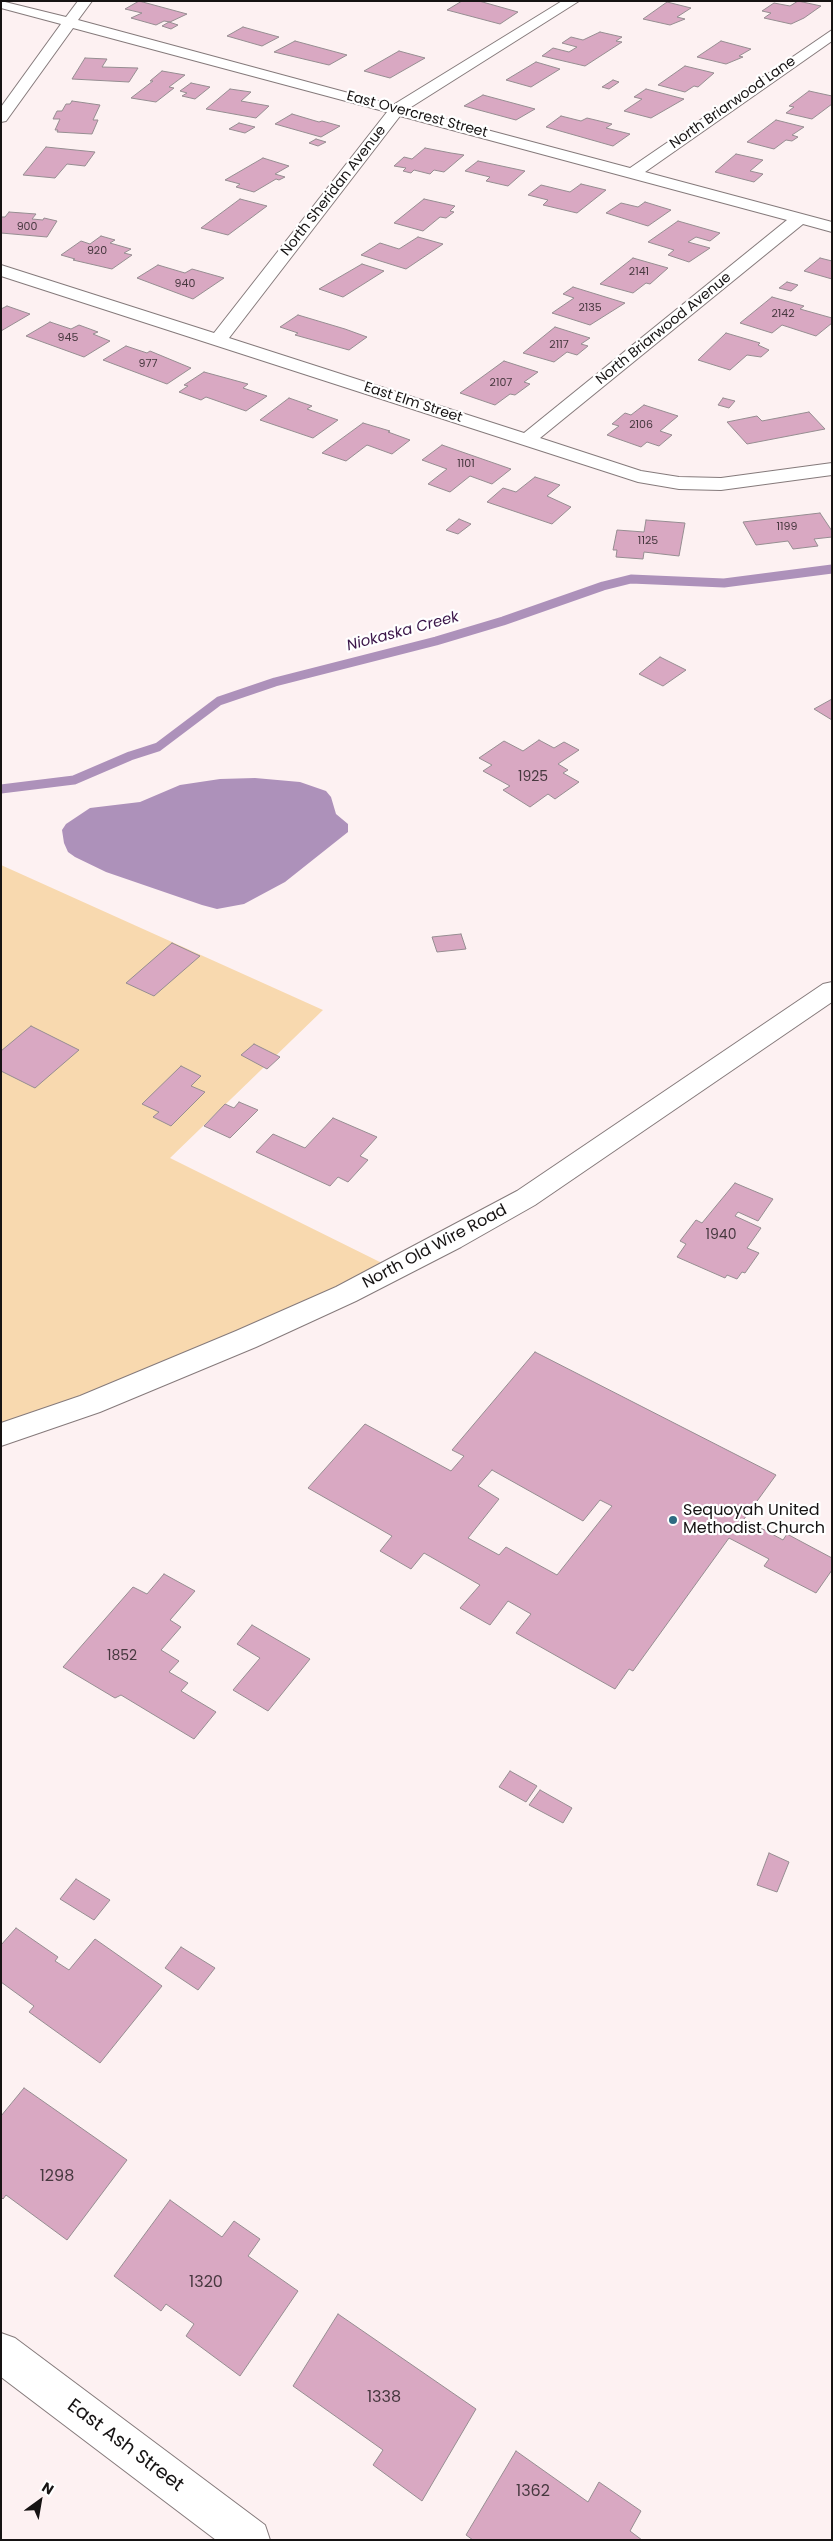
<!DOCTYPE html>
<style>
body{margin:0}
#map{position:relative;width:833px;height:2541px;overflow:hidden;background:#fdf1f2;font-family:Poppins,sans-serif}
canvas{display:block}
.frame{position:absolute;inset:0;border:2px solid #161313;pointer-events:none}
.north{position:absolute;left:15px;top:2476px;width:50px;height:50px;-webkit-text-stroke:4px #fff;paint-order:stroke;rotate:32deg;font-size:14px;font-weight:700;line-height:20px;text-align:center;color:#161313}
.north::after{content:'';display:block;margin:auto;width:18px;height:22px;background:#161313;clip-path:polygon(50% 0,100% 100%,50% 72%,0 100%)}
</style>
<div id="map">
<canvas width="833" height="2541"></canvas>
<div class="frame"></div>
<div class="north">N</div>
</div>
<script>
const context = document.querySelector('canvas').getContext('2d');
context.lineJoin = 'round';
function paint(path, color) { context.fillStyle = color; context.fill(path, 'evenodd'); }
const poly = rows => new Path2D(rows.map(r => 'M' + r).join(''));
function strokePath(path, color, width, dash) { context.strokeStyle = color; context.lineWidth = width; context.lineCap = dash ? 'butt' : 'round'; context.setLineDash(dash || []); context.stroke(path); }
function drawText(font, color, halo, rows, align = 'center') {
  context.font = font + ' Poppins,sans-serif'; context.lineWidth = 4.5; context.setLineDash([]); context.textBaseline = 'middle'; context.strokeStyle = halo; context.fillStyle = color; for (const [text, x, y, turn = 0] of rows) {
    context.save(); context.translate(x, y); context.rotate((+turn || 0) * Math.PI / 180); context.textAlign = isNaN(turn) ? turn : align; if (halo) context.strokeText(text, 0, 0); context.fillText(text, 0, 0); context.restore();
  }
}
const green = poly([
 [1,865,323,1010,170,1158,394,1269,1,1435]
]);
const water = poly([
 [255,778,300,782,326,791,331,797,336,814,348,824,348,832,285,882,244,904,217,909,202,905,106,872,75,857,68,852,64,843,62,830,66,824,90,808,140,802,180,785,220,779]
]);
const stream = poly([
 [1,789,74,780,130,756,158,747,219,701,275,682,436,641,503,621,603,586,631,579,724,583,832,569]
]);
const building = poly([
 [139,1,187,14,170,22,164,21,156,25,131,18,142,13,125,9,139,1],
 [462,1,479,1,518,12,500,24,447,10,462,1],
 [798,1,821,6,804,18,791,24,764,18,771,13,762,11,774,3,790,6,798,1],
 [667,2,691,8,677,17,685,19,670,25,643,19,667,2],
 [169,22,178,25,171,29,162,26,169,22],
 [243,27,279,37,262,46,227,36,243,27],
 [600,32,622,37,616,41,622,42,585,66,542,56,553,48,569,52,577,47,562,43,571,37,583,40,600,32],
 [295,41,347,55,329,65,274,52,295,41],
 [721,41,751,49,739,56,743,57,726,64,697,57,721,41],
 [399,51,425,58,390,78,364,71,399,51],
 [85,58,107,59,102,67,138,68,129,82,72,79,85,58],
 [536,62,560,69,531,87,506,80,536,62],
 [685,66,714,73,698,87,694,86,685,92,658,85,685,66],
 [162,71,185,75,169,87,174,88,156,102,131,98,153,81,150,81,162,71],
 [613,80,619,82,609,89,602,87,613,80],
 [191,83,210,87,195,99,182,96,187,93,180,91,191,83],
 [230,89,251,92,241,101,269,106,256,118,206,109,230,89],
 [646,89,684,99,651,118,624,111,642,99,634,97,646,89],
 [809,91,832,96,832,104,812,119,786,113,794,107,789,106,809,91],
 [483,95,535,109,516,120,464,106,483,95],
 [72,101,100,105,93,120,98,120,92,134,57,132,58,130,55,130,60,119,53,119,57,111,62,111,66,104,70,104,72,101],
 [292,114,319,122,322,121,340,126,321,137,275,124,292,114],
 [561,116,581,121,587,118,612,124,606,128,630,134,613,146,546,127,561,116],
 [776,120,804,127,792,135,798,137,792,141,786,140,774,149,747,142,776,120],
 [239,123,255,127,245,133,229,129,239,123],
 [316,139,326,142,318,146,309,143,316,139],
 [46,147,95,152,85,166,67,164,55,178,23,175,46,147],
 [425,148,451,153,464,155,444,172,434,170,430,174,414,170,411,173,403,171,406,168,394,166,404,157,412,159,425,148],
 [736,154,763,160,750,171,763,174,754,182,715,172,736,154],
 [263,158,289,166,275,174,285,177,279,180,276,179,254,192,236,187,240,184,225,180,263,158],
 [478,161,525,171,508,186,486,181,490,177,465,171,478,161],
 [581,184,606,190,577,213,543,205,548,200,528,195,541,185,570,192,581,184],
 [240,199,267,206,228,235,201,228,240,199],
 [424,199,455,206,450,211,454,212,446,218,440,217,423,231,394,223,424,199],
 [645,202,671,210,648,226,606,213,621,203,638,207,645,202],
 [9,212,36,214,32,219,43,220,44,218,57,221,47,237,1,233,1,217,5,217,9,212],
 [678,221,720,233,710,241,696,237,688,242,710,248,689,262,668,255,674,250,648,242,678,221],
 [101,236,115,240,110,243,131,249,124,253,132,255,112,269,73,260,75,259,61,255,81,241,90,244,101,236],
 [418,237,443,244,406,269,361,255,380,243,399,249,418,237],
 [633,258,668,268,650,284,646,283,633,293,600,284,633,258],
 [820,258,832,261,832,279,804,271,820,258],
 [362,264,384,271,343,297,319,289,362,264],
 [158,265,185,273,192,269,224,278,193,299,137,278,158,265],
 [787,282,798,285,791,291,779,288,787,282],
 [573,287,625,303,590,325,552,313,574,298,563,294,573,287],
 [772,297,804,306,800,309,832,318,832,323,816,336,782,325,772,333,740,323,772,297],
 [7,306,30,314,1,331,1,309,7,306],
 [298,315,345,329,367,337,349,350,295,335,298,333,280,327,298,315],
 [50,322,71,329,79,325,98,332,93,334,110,341,84,357,26,336,50,322],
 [555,327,590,338,581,344,588,346,577,355,567,352,554,362,523,353,555,327],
 [726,333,760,343,758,345,769,350,761,357,747,355,730,370,698,360,726,333],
 [126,346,147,353,150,351,191,368,167,384,103,360,126,346],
 [504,361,538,372,524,382,530,384,515,395,510,394,495,405,460,393,504,361],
 [204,372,248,384,243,388,267,396,246,411,206,397,201,400,179,392,188,386,184,385,204,372],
 [289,398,312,406,307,409,338,420,313,438,260,420,289,398],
 [723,398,735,401,729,408,718,405,723,398],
 [644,405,678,416,660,431,672,435,659,446,647,442,641,447,607,435,619,426,612,424,625,413,631,415,644,405],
 [809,412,825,429,747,444,727,422,757,416,762,421,809,412],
 [363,423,390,431,388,432,410,440,392,454,367,445,346,461,322,453,363,423],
 [442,445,511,469,492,484,470,476,450,492,428,484,447,469,422,460,442,445],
 [535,477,560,485,547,496,571,507,552,524,487,502,503,488,516,492,535,477],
 [820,513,832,531,832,537,814,539,818,546,793,549,788,541,756,545,743,522,820,513],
 [459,519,471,524,458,534,446,530,459,519],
 [646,520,685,523,679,556,644,552,643,559,616,557,617,550,613,550,617,530,644,532,646,520],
 [660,657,686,670,663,686,639,674,660,657],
 [832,699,832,720,814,709,832,699],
 [539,740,554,748,564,742,579,750,558,764,568,770,563,773,579,782,555,799,548,794,530,807,503,790,510,786,483,771,492,765,479,758,504,741,523,751,539,740],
 [461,934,466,949,437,952,432,937,461,934],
 [172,943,200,956,154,996,126,983,172,943],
 [31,1026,79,1050,35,1088,1,1071,1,1051,31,1026],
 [254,1044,280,1057,267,1069,241,1055,254,1044],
 [181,1066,201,1076,191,1086,205,1092,171,1126,153,1117,159,1112,142,1104,181,1066],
 [239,1102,258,1110,230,1138,204,1126,225,1104,234,1108,239,1102],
 [333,1118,377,1137,360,1156,368,1160,348,1182,338,1177,330,1186,256,1152,273,1134,305,1148,333,1118],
 [735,1183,773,1199,758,1221,738,1212,735,1216,761,1228,747,1248,759,1253,745,1273,742,1272,737,1279,727,1275,725,1278,677,1257,686,1244,680,1241,696,1220,702,1223,735,1183],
 [535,1352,776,1475,744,1519,783,1540,787,1534,832,1558,832,1570,816,1593,764,1566,769,1559,729,1538,633,1671,629,1669,615,1689,516,1633,531,1614,508,1601,490,1625,460,1608,480,1585,424,1553,411,1569,380,1551,392,1536,308,1488,365,1424,451,1471,464,1456,452,1450,535,1352],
 [492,1470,583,1521,600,1500,612,1506,557,1575,506,1547,499,1555,468,1538,499,1499,478,1486,492,1470],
 [164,1574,195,1591,170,1620,181,1627,161,1650,179,1661,169,1672,188,1683,181,1691,216,1712,194,1739,121,1695,115,1698,63,1667,133,1587,147,1594,164,1574],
 [252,1625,310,1659,268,1711,233,1690,260,1658,237,1644,252,1625],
 [510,1771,537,1786,526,1802,499,1787,510,1771],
 [540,1790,572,1808,563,1823,529,1805,540,1790],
 [769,1853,789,1862,777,1892,757,1885,769,1853],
 [76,1879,110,1900,94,1920,60,1899,76,1879],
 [16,1928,58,1957,55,1961,69,1970,95,1939,162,1986,100,2063,29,2012,34,2006,1,1982,1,1945,16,1928],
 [181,1947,215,1968,198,1990,165,1968,181,1947],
 [24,2088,127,2160,67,2240,6,2195,3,2199,1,2197,1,2116,24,2088],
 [170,2200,222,2237,234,2221,260,2239,248,2256,298,2291,240,2376,186,2336,194,2324,166,2304,161,2311,114,2276,170,2200],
 [338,2314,476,2409,422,2501,373,2465,383,2450,293,2386,338,2314],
 [516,2451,588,2502,599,2482,641,2511,630,2531,642,2540,473,2540,466,2535,516,2451]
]);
const street = poly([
 [1,1,66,17,78,1,92,1,78,20,393,105,562,1,579,1,408,109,630,168,832,30,832,41,645,172,832,222,832,232,803,224,540,438,641,471,679,477,721,478,832,463,832,475,721,490,679,489,638,482,1,276,1,265,214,333,387,112,73,28,6,121,1,122,1,107,61,24,1,8,1,1],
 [400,116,787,220,524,433,229,338,400,116],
 [1,2333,15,2338,265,2525,270,2540,216,2540,1,2377,1,2333]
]);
const secondary = poly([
 [832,982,832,1002,535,1205,461,1247,356,1301,256,1347,100,1412,1,1446,1,1423,80,1396,236,1331,336,1287,517,1191,823,984,832,982]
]);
const markers = [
 [673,1520,5,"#2e6b82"]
];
const farNumbernames = [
 ["900",27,227],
 ["920",97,251],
 ["2141",639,272],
 ["940",185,284],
 ["2135",590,308],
 ["2142",783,314],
 ["945",68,338],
 ["2117",559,345],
 ["977",148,364],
 ["2107",501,383],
 ["2106",641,425],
 ["1101",466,464],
 ["1199",787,527],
 ["1125",648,541]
];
const farStreetnames = [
 ["North Briarwood Lane",733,103,-35],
 ["East Overcrest Street",417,115,15],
 ["North Sheridan Avenue",334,191,-52],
 ["North Briarwood Avenue",664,329,-39],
 ["East Elm Street",413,403,18]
];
const numberNames = [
 ["1925",533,777],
 ["1940",721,1235],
 ["1852",122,1656]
];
const farWaternames = [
 ["Niokaska Creek",403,632,-15]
];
const streetNames = [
 ["North Old Wire Road",435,1247,-28]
];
const poiNames = [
 ["Sequoyah United",683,1511],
 ["Methodist Church",683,1529]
];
const nearNumbernames = [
 ["1298",57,2177],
 ["1320",206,2283],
 ["1338",384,2398],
 ["1362",533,2492]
];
const nearStreetnames = [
 ["East Ash Street",125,2446,37]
];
paint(green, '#f8d9af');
paint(water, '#ad91ba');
strokePath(stream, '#ad91ba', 9);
paint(building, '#d9a8c2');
strokePath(building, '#968d91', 1);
strokePath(street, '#857a7b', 2);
strokePath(secondary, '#857a7b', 2);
paint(street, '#fff');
paint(secondary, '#fff');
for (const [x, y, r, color] of markers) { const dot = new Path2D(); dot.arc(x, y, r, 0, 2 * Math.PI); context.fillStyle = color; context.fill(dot); strokePath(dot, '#fff', 2); }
drawText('11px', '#47383f', null, farNumbernames);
drawText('14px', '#161313', '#fff', farStreetnames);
drawText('14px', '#47383f', null, numberNames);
drawText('italic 15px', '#3b1649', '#fff', farWaternames);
drawText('16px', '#161313', '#fff', streetNames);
drawText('16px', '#161313', '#fff', poiNames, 'left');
drawText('16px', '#47383f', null, nearNumbernames);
drawText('19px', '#161313', '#fff', nearStreetnames);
</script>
